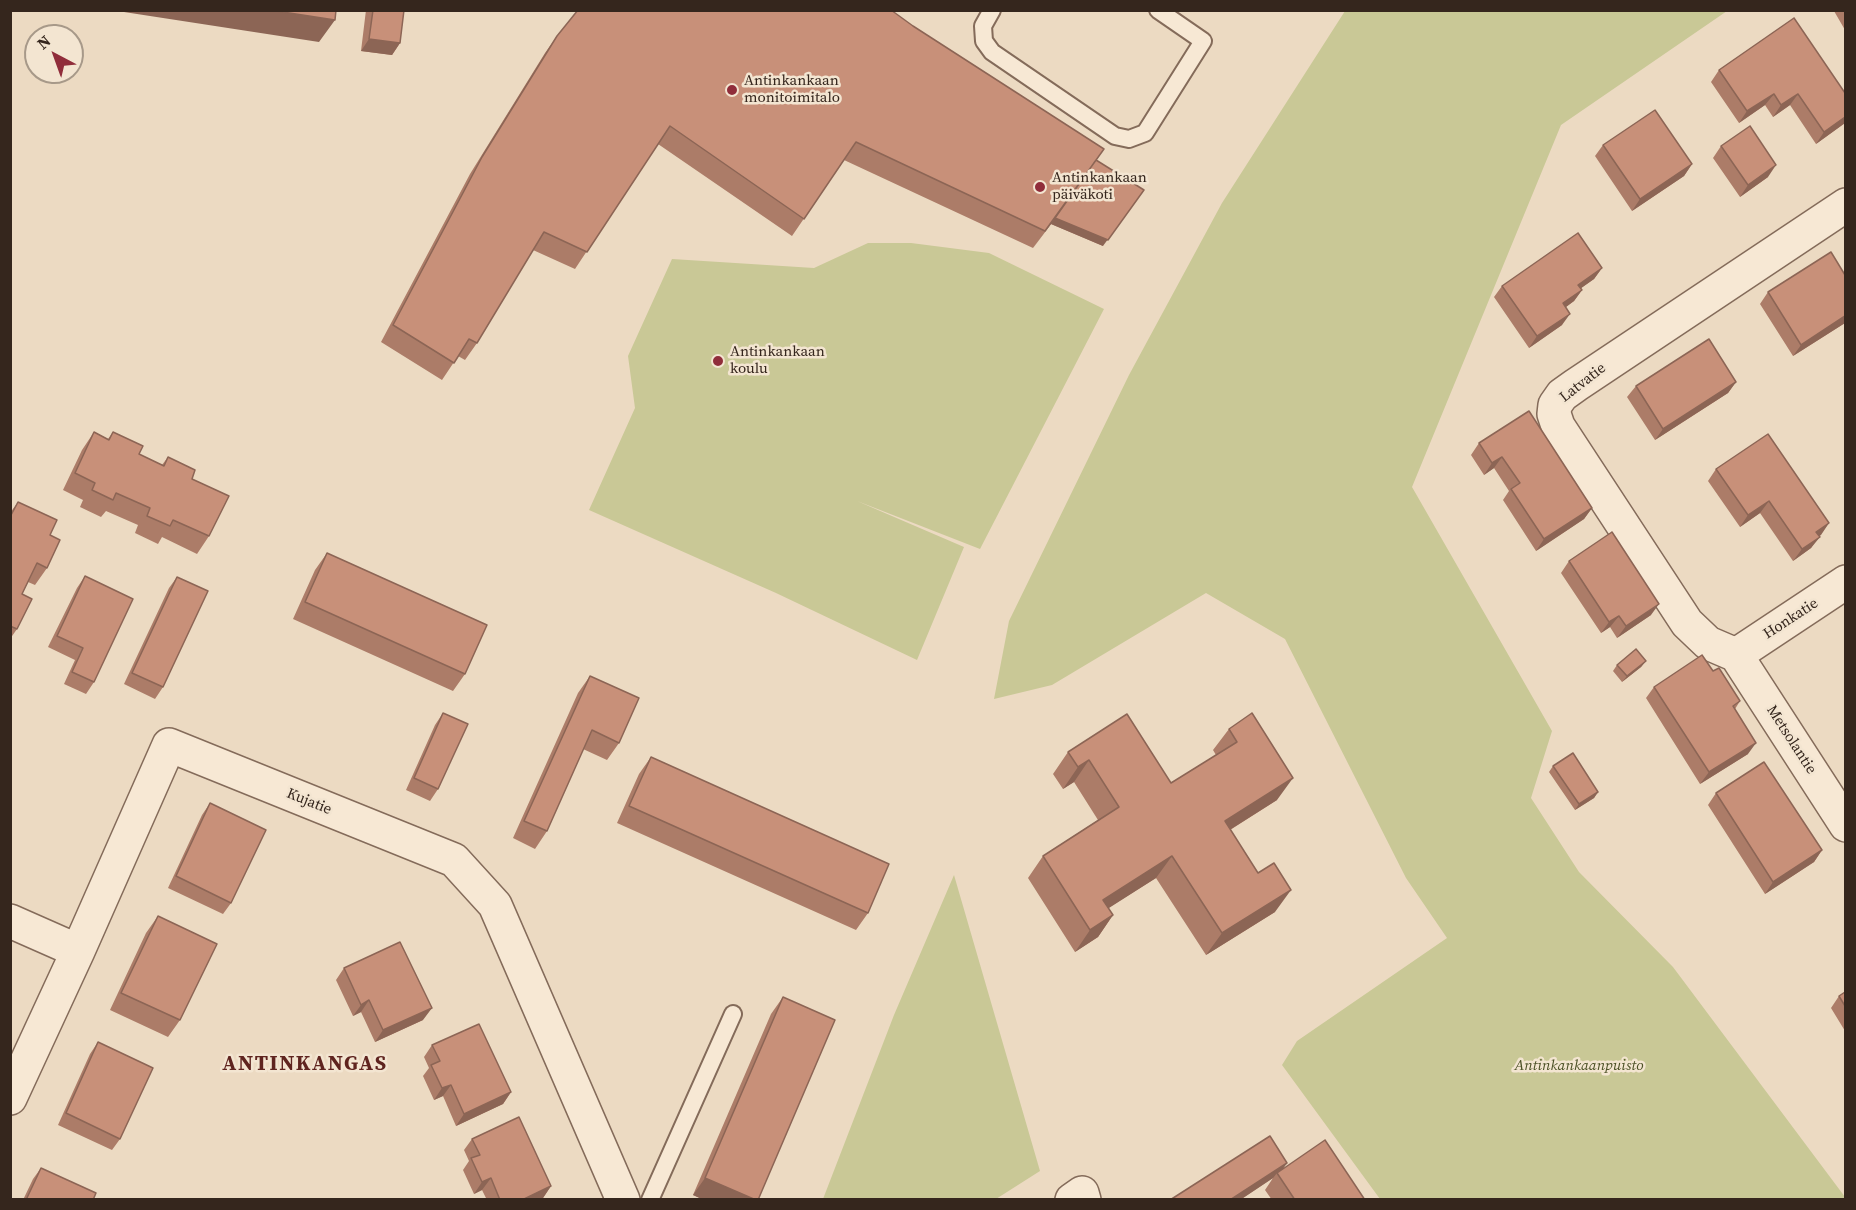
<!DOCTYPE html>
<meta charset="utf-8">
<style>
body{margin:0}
#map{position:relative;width:1856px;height:1210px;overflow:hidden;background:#ecdac2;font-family:"Source Serif 4",serif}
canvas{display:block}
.frame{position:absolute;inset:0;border:12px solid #35261d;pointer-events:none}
.north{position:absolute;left:24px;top:24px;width:60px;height:60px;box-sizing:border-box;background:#f3e5d1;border:2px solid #a79989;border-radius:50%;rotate:319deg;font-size:16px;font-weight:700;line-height:24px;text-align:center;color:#35261d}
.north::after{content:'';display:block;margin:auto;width:21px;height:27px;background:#902d3a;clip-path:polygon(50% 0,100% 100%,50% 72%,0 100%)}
</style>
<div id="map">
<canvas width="1856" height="1210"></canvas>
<div class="frame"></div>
<div class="north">N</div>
</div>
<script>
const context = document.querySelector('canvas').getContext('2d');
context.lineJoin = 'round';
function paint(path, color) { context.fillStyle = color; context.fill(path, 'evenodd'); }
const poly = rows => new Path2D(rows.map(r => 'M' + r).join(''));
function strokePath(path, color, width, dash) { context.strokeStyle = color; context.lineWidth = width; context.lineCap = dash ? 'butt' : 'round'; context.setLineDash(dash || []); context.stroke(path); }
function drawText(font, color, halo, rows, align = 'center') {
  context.font = font + ' "Source Serif 4",serif'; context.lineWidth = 5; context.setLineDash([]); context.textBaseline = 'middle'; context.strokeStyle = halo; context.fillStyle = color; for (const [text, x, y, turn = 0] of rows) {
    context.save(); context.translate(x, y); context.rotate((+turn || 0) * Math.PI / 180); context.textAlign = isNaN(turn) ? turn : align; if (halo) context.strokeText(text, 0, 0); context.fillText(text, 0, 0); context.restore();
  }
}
const green = poly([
 [1345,11,1727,11,1561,125,1412,487,1552,731,1531,798,1579,872,1673,967,1845,1197,1845,1199,1380,1199,1282,1065,1297,1041,1447,938,1406,878,1285,639,1206,593,1052,685,994,699,1009,621,1129,375,1222,203],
 [868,243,911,243,989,253,1104,309,980,549,857,501,964,547,917,660,776,593,589,510,635,408,628,356,672,259,814,268],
 [954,875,1040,1171,996,1199,823,1199,894,1015]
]);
const lane = poly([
 [992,10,983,26,984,41,992,52,1115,136,1129,139,1145,133,1203,41,1158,10],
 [650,1200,733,1014]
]);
const street = poly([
 [1736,655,1708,643,1687,623,1558,426,1554,414,1555,405,1562,395,1576,385,1846,205],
 [1736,655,1846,825],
 [1736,655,1846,582],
 [10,921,78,951],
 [10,1098,78,951,169,745,454,860,495,905,623,1200],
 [1072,1200,1082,1193,1084,1200]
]);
const wall = poly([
 [366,10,404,10,400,43,392,55,361,51],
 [1834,10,1845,10,1845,30,1834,11],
 [1794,18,1845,123,1816,144,1790,105,1773,117,1765,105,1739,123,1711,82,1719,70],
 [557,36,1096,160,1103,246,1051,224,1033,248,844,160,792,236,658,144,575,269,533,250,477,343,465,360,458,356,442,380,381,342,470,174,545,53],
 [1603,145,1692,164,1684,176,1632,211,1595,156],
 [1721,146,1768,177,1740,197,1713,158],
 [1602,268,1594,279,1581,288,1582,290,1574,301,1566,307,1562,325,1529,348,1494,297,1502,286],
 [1768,292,1845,323,1793,356,1760,304],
 [1736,382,1728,393,1655,440,1627,397,1636,386],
 [94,432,108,439,113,432,139,454,162,465,168,457,192,479,209,536,197,554,162,537,158,544,135,533,138,525,106,511,101,517,80,507,83,500,63,490,82,450],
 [1479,443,1592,508,1584,519,1536,551,1503,500,1509,491,1494,468,1484,475,1471,455],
 [1716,469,1829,523,1819,536,1811,548,1793,561,1760,513,1740,527,1708,481],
 [18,502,50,535,47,568,35,585,28,582,22,594,17,629,10,639,10,513],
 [327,553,465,674,453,691,293,619,315,570],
 [1569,561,1651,615,1617,638,1610,627,1601,633,1561,573],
 [85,576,94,682,86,694,64,684,75,660,48,647,77,588],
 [177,577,163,687,155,699,124,684,169,588],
 [1646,661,1641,667,1622,682,1613,671,1617,665],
 [590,676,619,743,607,760,583,749,547,831,535,849,513,838,578,693],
 [1654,687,1740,701,1735,709,1748,754,1700,784,1646,698],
 [443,713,438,789,430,801,406,790,435,725],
 [1229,729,1277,800,1230,830,1275,912,1206,955,1156,878,1108,908,1113,915,1098,937,1075,952,1028,878,1043,856,1098,820,1074,782,1063,789,1053,774,1068,752,1171,783,1216,755,1213,750],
 [651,757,868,913,856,930,617,823,639,774],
 [1553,766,1598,792,1594,798,1575,810,1549,772],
 [1716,793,1822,850,1814,862,1765,894,1708,805],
 [210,803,231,903,223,914,168,888,202,815],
 [158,916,180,1020,168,1037,110,1010,146,933],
 [344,968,423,1020,375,1042,361,1012,353,1016,336,980],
 [1845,992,1845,1031,1831,1008,1839,996],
 [783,997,758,1200,704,1200,693,1195,771,1014],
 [98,1042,120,1139,112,1150,58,1125,90,1054],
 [432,1045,511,1092,503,1104,456,1126,443,1096,434,1100,423,1076,429,1068,424,1057],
 [472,1139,551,1186,543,1198,539,1200,487,1200,482,1190,474,1194,463,1170,469,1161,464,1150],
 [41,1168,93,1200,23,1200,33,1179],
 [1283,1168,1365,1200,1272,1200,1265,1190,1273,1178,1240,1200,1170,1200]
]);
const shadedWall = poly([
 [111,10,270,10,335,20,319,42],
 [369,39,400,43,392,55,361,51],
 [1774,94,1765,105,1739,123,1747,111],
 [1798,94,1790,105,1773,117,1781,105],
 [1845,117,1845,123,1816,144,1824,132],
 [1692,164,1684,176,1632,211,1640,199],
 [1776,165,1768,177,1740,197,1748,185],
 [1144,190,1103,246,1051,224,1033,248,1055,218],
 [1602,268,1594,279,1570,296,1578,285],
 [1582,290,1574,301,1555,315,1563,303],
 [1570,314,1562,325,1529,348,1537,336],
 [1845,316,1845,323,1793,356,1801,345],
 [1736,382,1728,393,1655,440,1663,429],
 [1502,457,1494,468,1484,475,1492,463],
 [1769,501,1760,513,1740,527,1748,515],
 [1592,508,1584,519,1536,551,1544,539],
 [1829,523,1821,535,1808,544,1816,532],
 [1820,537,1811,548,1793,561,1802,549],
 [1659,604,1651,615,1617,638,1626,626],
 [1619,616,1610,627,1601,633,1609,622],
 [1646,661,1641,667,1622,682,1627,676],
 [1756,743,1748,754,1700,784,1709,772],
 [1089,760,1074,782,1063,789,1078,767],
 [1293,778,1277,800,1209,843,1225,821],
 [1598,792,1594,798,1575,810,1579,804],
 [1822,850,1814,862,1765,894,1773,882],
 [1172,856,1156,878,1087,922,1103,900],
 [1291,890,1275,912,1206,955,1222,933],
 [1113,915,1098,937,1075,952,1090,930],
 [369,1000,361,1012,353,1016,361,1005],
 [432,1008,423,1020,375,1042,383,1030],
 [451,1085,443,1096,434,1100,442,1088],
 [511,1092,503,1104,456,1126,464,1114],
 [1287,1163,1279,1175,1277,1173,1273,1178,1240,1200,1230,1200],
 [491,1178,482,1190,474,1194,482,1182],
 [705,1178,756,1200,704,1200,693,1195],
 [551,1186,543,1198,539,1200,522,1200]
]);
const building = poly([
 [270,10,336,10,335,20,270,10],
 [373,10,404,10,400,43,369,39,373,10],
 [578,10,891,10,913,26,1104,149,1045,231,856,142,804,219,670,126,587,252,544,232,477,343,469,339,454,363,393,325,482,157,557,36,578,10],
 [1794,18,1845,93,1845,117,1824,132,1798,94,1781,105,1774,94,1747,111,1719,70,1794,18],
 [1655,110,1692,164,1640,199,1603,145,1655,110],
 [1750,126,1776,165,1748,185,1721,146,1750,126],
 [1096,160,1144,190,1108,240,1055,218,1096,160],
 [1578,233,1602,268,1578,285,1582,290,1563,303,1570,314,1537,336,1502,286,1578,233],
 [1831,252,1845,275,1845,316,1801,345,1768,292,1831,252],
 [1709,339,1736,382,1663,429,1636,386,1709,339],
 [1529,411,1592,508,1544,539,1511,489,1520,483,1502,457,1492,463,1479,443,1529,411],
 [94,432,109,440,113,432,143,446,139,454,164,466,168,457,195,470,192,479,229,496,209,536,173,520,170,526,147,516,150,508,116,493,113,500,92,490,95,483,75,473,94,432],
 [1768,434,1829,523,1816,532,1820,537,1802,549,1769,501,1748,515,1716,469,1768,434],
 [18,502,57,520,50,535,60,540,47,568,37,563,22,594,32,599,17,629,10,626,10,517,18,502],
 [1612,532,1659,604,1626,626,1619,616,1609,622,1569,561,1612,532],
 [327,553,487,625,465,674,305,602,327,553],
 [85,576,133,599,94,682,72,672,83,648,57,636,85,576],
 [177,577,208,591,163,687,132,673,177,577],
 [1636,649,1646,661,1627,676,1617,665,1636,649],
 [1702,655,1713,671,1719,668,1740,701,1733,706,1756,743,1709,772,1654,687,1702,655],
 [590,676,639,698,619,743,592,730,547,831,524,821,590,676],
 [443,713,468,724,438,789,414,778,443,713],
 [1252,713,1293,778,1225,821,1258,873,1274,863,1291,890,1222,933,1172,856,1103,900,1113,915,1090,930,1043,856,1119,807,1089,760,1078,767,1068,752,1127,714,1171,783,1237,742,1229,729,1252,713],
 [1573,753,1598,792,1579,804,1553,766,1573,753],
 [651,757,889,864,868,913,629,806,651,757],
 [1764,762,1822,850,1773,882,1716,793,1764,762],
 [210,803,266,830,231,903,176,876,210,803],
 [158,916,217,944,180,1020,121,993,158,916],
 [400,942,432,1008,383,1030,369,1000,361,1005,344,968,400,942],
 [1845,992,1845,1006,1839,996,1845,992],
 [783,997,835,1020,758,1200,756,1200,705,1178,783,997],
 [479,1024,511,1092,464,1114,451,1085,442,1088,431,1065,440,1061,432,1045,479,1024],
 [98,1042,153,1068,120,1139,66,1113,98,1042],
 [519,1117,551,1186,522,1200,500,1200,491,1178,482,1182,471,1158,480,1155,472,1139,519,1117],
 [1270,1136,1287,1163,1230,1200,1170,1200,1270,1136],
 [1325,1140,1365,1200,1295,1200,1277,1173,1325,1140],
 [41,1168,96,1193,93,1200,26,1200,41,1168]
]);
const markers = [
 [732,90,6,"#902d3a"],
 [1040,187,6,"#902d3a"],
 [718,361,6,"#902d3a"]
];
const poiNames = [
 ["Antinkankaan",744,81],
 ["monitoimitalo",744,98],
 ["Antinkankaan",1052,178],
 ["päiväkoti",1052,195],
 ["Antinkankaan",730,352],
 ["koulu",730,369]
];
const streetNames = [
 ["Latvatie",1583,383,-38],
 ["Honkatie",1791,619,-33],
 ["Metsolantie",1791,740,57],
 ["Kujatie",309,802,22]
];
const parkNames = [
 ["Antinkankaanpuisto",1579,1066]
];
const districtNames = [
 ["ANTINKANGAS",305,1065]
];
paint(green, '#c9c896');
strokePath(lane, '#846b5a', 20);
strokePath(street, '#846b5a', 36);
strokePath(lane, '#f7e8d4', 16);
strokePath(street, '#f7e8d4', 33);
paint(wall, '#ac7c68');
paint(shadedWall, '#8c6555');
paint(building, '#c89079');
strokePath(building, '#8c6555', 1.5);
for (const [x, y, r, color] of markers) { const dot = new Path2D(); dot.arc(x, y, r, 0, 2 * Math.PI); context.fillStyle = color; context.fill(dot); strokePath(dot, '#f3e5d1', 2); }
drawText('15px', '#35261d', '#f3e5d1', poiNames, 'left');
drawText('15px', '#35261d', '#f3e5d1', streetNames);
drawText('italic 15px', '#4b5025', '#f3e5d1', parkNames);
context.letterSpacing = '1.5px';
drawText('bold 21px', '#5f241f', '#f3e5d1', districtNames);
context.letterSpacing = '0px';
</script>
